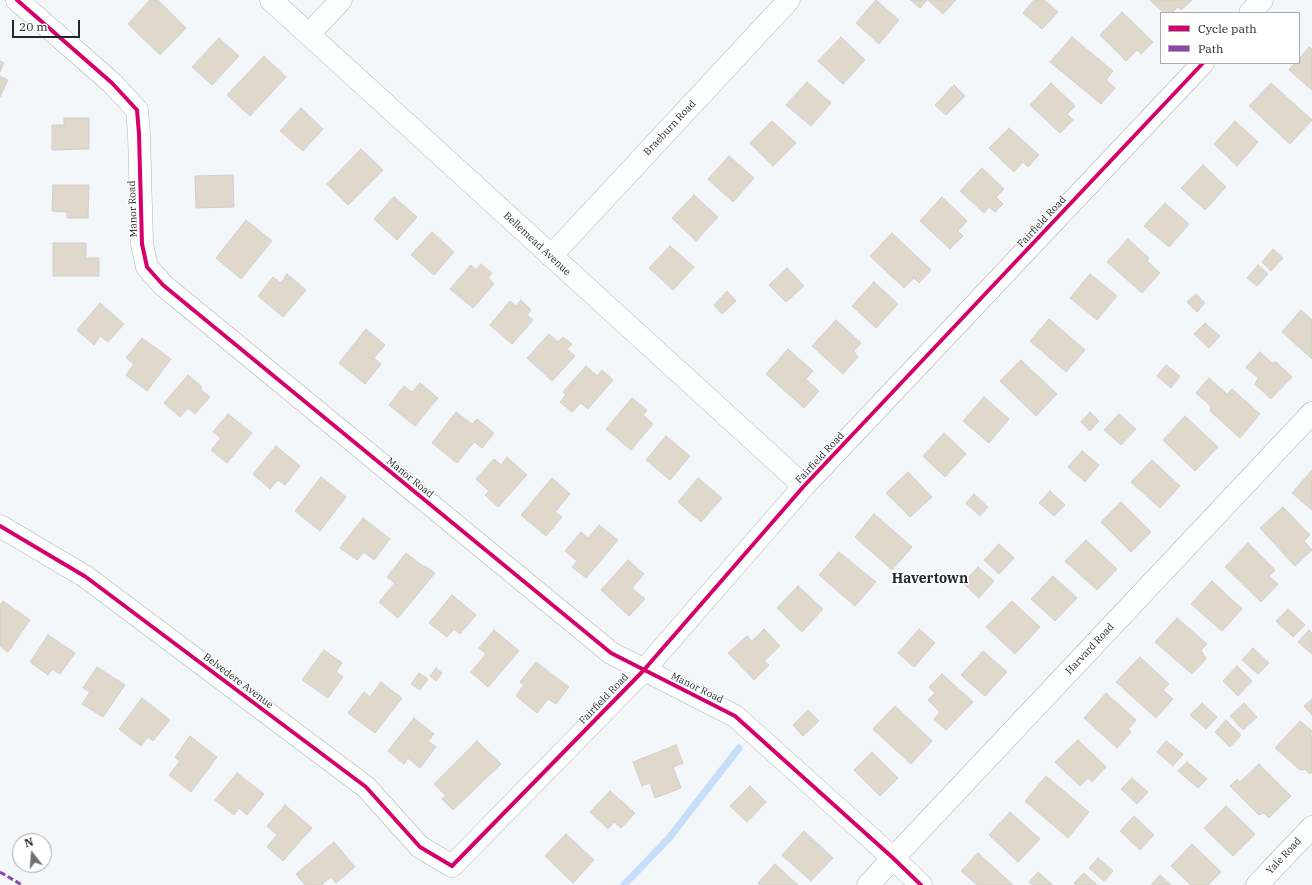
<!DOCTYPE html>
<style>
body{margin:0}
#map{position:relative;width:1312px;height:885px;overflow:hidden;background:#f4f7fa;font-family:"IBM Plex Serif",serif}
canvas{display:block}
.legend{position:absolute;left:1160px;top:12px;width:140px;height:52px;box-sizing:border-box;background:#fff;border:1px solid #a8a9aa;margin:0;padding:5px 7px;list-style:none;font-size:12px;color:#25282b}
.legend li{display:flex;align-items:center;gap:8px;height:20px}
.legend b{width:20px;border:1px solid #a8a9aa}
.north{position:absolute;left:12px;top:833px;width:40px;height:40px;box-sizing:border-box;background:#fff;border:1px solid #a8a9aa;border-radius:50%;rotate:343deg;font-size:11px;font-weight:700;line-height:16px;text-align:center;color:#25282b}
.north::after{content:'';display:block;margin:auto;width:14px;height:18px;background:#6d7073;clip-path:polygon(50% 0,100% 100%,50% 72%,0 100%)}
.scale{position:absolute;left:12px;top:20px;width:68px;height:18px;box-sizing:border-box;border:2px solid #25282b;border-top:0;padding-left:5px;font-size:12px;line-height:14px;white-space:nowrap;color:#25282b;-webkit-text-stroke:3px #fff;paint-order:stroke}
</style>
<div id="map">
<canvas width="1312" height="885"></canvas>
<ul class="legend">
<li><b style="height:5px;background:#d6006c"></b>Cycle path</li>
<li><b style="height:5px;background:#8e44ad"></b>Path</li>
</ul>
<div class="north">N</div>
<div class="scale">20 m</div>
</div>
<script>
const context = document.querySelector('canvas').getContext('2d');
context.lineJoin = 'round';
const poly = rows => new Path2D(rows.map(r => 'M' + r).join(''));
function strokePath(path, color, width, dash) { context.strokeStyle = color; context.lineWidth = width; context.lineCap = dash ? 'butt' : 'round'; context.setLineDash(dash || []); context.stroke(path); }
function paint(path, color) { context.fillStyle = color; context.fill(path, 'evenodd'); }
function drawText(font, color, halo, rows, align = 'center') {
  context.font = font + ' "IBM Plex Serif",serif'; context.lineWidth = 3; context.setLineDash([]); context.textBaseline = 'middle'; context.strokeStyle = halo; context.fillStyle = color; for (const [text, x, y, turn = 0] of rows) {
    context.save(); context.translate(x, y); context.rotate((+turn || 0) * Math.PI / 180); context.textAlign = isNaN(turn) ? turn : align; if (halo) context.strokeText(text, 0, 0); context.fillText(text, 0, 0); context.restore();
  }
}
const stream = poly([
 [624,885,669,838,739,748]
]);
const building = poly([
 [150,0,158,0,186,28,160,55,128,24,150,0],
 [876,0,899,20,879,44,856,23,876,0],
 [911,0,927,0,920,8,911,0],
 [928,0,956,0,943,14,928,0],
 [1034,0,1044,0,1058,12,1042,29,1023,13,1034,0],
 [1150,0,1192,0,1181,10,1178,7,1172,13,1164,13,1150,0],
 [1122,12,1153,42,1141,54,1137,50,1126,61,1100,35,1122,12],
 [841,37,865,60,843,84,818,61,841,37],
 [1072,37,1113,71,1106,80,1115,88,1101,104,1050,62,1072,37],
 [219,38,239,56,212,85,192,67,219,38],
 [1309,47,1312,49,1312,90,1289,70,1295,63,1299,63,1299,59,1309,47],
 [264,56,286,77,250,116,227,95,264,56],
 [0,61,4,63,0,72,0,61],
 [0,76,8,80,0,97,0,76],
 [807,82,831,103,811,126,786,105,807,82],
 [1051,83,1075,106,1067,114,1073,120,1060,133,1030,105,1051,83],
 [1271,83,1312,120,1290,144,1249,106,1271,83],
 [954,85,965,96,946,115,935,105,954,85],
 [301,108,323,129,303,151,280,131,301,108],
 [64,118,89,118,89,149,52,150,52,125,64,125,64,118],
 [772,121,796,143,773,166,750,143,772,121],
 [1235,121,1258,142,1237,166,1214,144,1235,121],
 [1009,128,1039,155,1028,167,1023,162,1014,172,989,148,1009,128],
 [361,149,383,170,348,205,327,184,361,149],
 [729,156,754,178,733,202,708,179,729,156],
 [1203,165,1226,187,1205,210,1181,188,1203,165],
 [982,168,1004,189,996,197,1003,204,995,212,989,207,984,213,960,191,982,168],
 [233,175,234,207,196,208,195,176,233,175],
 [53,185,89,185,88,218,67,218,67,212,52,211,53,185],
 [694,195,718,217,696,241,672,218,694,195],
 [394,197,417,217,397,240,374,219,394,197],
 [942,197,967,221,958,231,963,236,950,249,920,221,942,197],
 [1165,203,1189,224,1169,247,1144,226,1165,203],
 [246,220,272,241,241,279,216,258,246,220],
 [432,232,454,252,434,275,411,255,432,232],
 [892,233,931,270,919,283,914,278,904,288,870,256,892,233],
 [1128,239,1149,258,1147,261,1160,273,1142,293,1107,262,1128,239],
 [53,243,86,243,86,258,99,258,99,276,53,276,53,243],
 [670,246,694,267,673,290,649,268,670,246],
 [1273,249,1283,258,1271,271,1262,262,1273,249],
 [481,264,492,273,488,278,494,284,473,308,450,289,471,265,476,270,481,264],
 [1258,265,1268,274,1257,286,1247,278,1258,265],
 [787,268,804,286,786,302,769,285,787,268],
 [287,274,306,290,283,317,258,296,273,277,281,283,287,274],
 [1090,274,1117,296,1097,320,1070,298,1090,274],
 [874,282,898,304,876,328,852,306,874,282],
 [727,291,736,301,722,314,714,305,727,291],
 [1196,294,1205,303,1197,312,1187,302,1196,294],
 [521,300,531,310,527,315,533,320,512,344,490,325,510,301,516,306,521,300],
 [100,303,124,324,108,342,100,336,94,345,77,330,100,303],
 [1301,310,1312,320,1312,359,1282,332,1301,310],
 [1049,319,1085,350,1066,372,1030,341,1049,319],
 [836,320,861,343,854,351,858,357,843,374,812,346,836,320],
 [1205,323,1220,336,1209,348,1194,334,1205,323],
 [366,329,385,345,374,358,381,364,365,384,339,363,366,329],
 [549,334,558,342,563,337,572,344,567,349,575,356,552,381,527,358,549,334],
 [142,338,171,359,147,391,126,375,134,364,126,358,142,338],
 [788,349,813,371,806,379,819,391,804,408,766,374,788,349],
 [1260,352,1272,363,1276,362,1292,377,1271,399,1255,384,1258,378,1246,367,1260,352],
 [1021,360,1057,394,1036,416,1000,381,1021,360],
 [1166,365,1180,376,1171,388,1157,376,1166,365],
 [586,366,597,376,602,370,613,380,588,409,581,403,572,412,560,402,566,395,563,392,586,366],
 [188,375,202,387,200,389,210,397,195,414,188,408,180,417,164,403,188,375],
 [1209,378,1227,394,1232,389,1260,414,1240,438,1210,411,1211,406,1196,393,1209,378],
 [420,383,438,398,415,426,389,405,404,386,412,392,420,383],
 [984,397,1009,419,989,443,963,421,984,397],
 [632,398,647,410,643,415,653,424,631,450,606,429,632,398],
 [456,412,472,424,477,419,494,433,482,448,474,442,457,463,432,443,456,412],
 [1090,412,1099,421,1090,431,1081,422,1090,412],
 [228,414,252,433,227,463,211,450,221,438,213,432,228,414],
 [1119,414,1136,429,1121,445,1104,430,1119,414],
 [1185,416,1218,447,1195,471,1163,440,1185,416],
 [944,433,966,454,945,477,923,456,944,433],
 [666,436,690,456,670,480,646,460,666,436],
 [276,446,300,466,285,485,278,480,270,489,253,474,276,446],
 [1082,451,1099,465,1085,482,1068,467,1082,451],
 [507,457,527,475,498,507,485,495,489,491,476,479,494,459,501,465,507,457],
 [1152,460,1180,486,1160,508,1131,482,1152,460],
 [1312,470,1312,510,1292,493,1312,470],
 [908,472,932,497,910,517,886,493,908,472],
 [321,477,346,497,320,531,295,511,321,477],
 [552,478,570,494,555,512,562,517,546,536,521,515,552,478],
 [698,478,722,498,701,522,678,502,698,478],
 [1050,491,1065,505,1054,516,1039,503,1050,491],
 [974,494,988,507,980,516,966,503,974,494],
 [1121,502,1151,532,1131,552,1101,522,1121,502],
 [1283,507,1310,535,1304,541,1312,550,1295,566,1260,528,1283,507],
 [874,514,912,547,892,570,855,537,874,514],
 [363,518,390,539,374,560,364,552,357,560,340,548,363,518],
 [599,525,618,540,586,578,572,567,577,561,565,551,581,532,588,538,599,525],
 [1086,540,1117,569,1097,590,1065,561,1086,540],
 [1248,543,1275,570,1269,576,1278,584,1261,602,1225,567,1248,543],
 [999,544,1014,558,999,574,984,560,999,544],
 [839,552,876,582,855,606,819,575,839,552],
 [406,553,424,567,425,566,435,573,398,618,379,602,395,583,387,577,406,553],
 [628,560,644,574,632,588,645,599,629,616,601,590,628,560],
 [978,567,994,581,979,598,963,583,978,567],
 [1053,576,1077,598,1055,621,1031,599,1053,576],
 [1212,581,1242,609,1222,631,1191,604,1212,581],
 [798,586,823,609,802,632,777,608,798,586],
 [452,595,476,615,460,634,454,629,447,637,429,623,452,595],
 [3,601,30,620,8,652,0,646,0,605,3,601],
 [1012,601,1040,627,1015,654,986,627,1012,601],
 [1288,609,1305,625,1293,637,1276,621,1288,609],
 [1177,618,1207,644,1201,650,1206,659,1192,674,1155,642,1177,618],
 [764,629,780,646,764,661,769,665,754,680,728,653,747,636,752,641,764,629],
 [919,629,935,643,914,667,898,653,919,629],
 [494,630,519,651,488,687,471,672,486,654,479,648,494,630],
 [1309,630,1312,633,1312,654,1298,642,1309,630],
 [48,635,75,653,60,674,52,669,48,675,30,662,48,635],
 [1253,648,1269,663,1258,674,1242,660,1253,648],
 [324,650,342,663,336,672,343,677,328,698,302,680,324,650],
 [983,651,1007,672,985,696,961,675,983,651],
 [1140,657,1169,684,1163,690,1173,699,1156,718,1116,682,1140,657],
 [536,662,569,687,556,704,548,699,537,713,516,696,524,685,520,682,536,662],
 [1237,666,1252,681,1238,696,1223,681,1237,666],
 [97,667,125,685,103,717,82,704,90,692,83,688,97,667],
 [436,668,442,673,436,681,430,676,436,668],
 [419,673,428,679,420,690,411,684,419,673],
 [942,674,973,702,946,730,934,719,940,712,928,700,935,693,929,687,942,674],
 [381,682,402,698,375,733,348,713,364,692,370,697,381,682],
 [1106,693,1136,720,1128,729,1131,732,1117,748,1084,718,1106,693],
 [142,698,170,720,153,741,148,737,141,746,119,729,142,698],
 [1312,699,1312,715,1304,706,1312,699],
 [1202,703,1217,717,1206,729,1190,715,1202,703],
 [1244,703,1257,717,1243,730,1230,716,1244,703],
 [895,706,932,741,911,764,873,729,895,706],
 [808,710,819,721,803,736,793,725,808,710],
 [414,718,434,734,428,741,436,747,420,768,408,758,404,764,388,751,414,718],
 [1226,720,1241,735,1230,747,1215,732,1226,720],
 [1300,721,1312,731,1310,735,1312,736,1312,772,1310,774,1305,769,1300,770,1275,748,1300,721],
 [190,736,217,757,191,792,169,775,180,761,175,757,190,736],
 [1078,740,1106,767,1092,782,1088,778,1080,786,1055,762,1078,740],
 [477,741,501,764,453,810,442,799,446,796,434,784,477,741],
 [1166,741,1183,754,1173,766,1157,752,1166,741],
 [676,745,683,763,673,767,681,788,655,798,650,783,642,786,633,762,676,745],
 [872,752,898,778,880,796,854,770,872,752],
 [1187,762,1207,779,1198,788,1178,771,1187,762],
 [1259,764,1291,796,1269,818,1264,813,1259,815,1230,786,1237,779,1240,782,1259,764],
 [237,773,264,794,247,815,239,808,234,815,215,800,237,773],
 [1046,776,1089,812,1068,838,1025,801,1046,776],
 [1132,778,1148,792,1137,804,1121,789,1132,778],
 [750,786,766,802,747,822,730,806,750,786],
 [610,791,635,813,621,828,614,822,608,829,590,812,610,791],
 [285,805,312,828,283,861,267,847,277,835,267,826,285,805],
 [1226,806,1255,834,1233,856,1204,828,1226,806],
 [1010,812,1040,839,1018,862,989,835,1010,812],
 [1134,816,1154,835,1140,850,1120,831,1134,816],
 [804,831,833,858,811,881,782,855,804,831],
 [566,834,594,860,573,883,545,856,566,834],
 [334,842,355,867,336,883,331,877,321,885,305,885,296,874,334,842],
 [1192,844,1221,872,1208,885,1191,885,1171,866,1192,844],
 [978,853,1013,885,977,885,961,871,978,853],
 [1098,858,1113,871,1104,881,1089,868,1098,858],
 [775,864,798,885,761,885,758,883,775,864],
 [1038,872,1053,885,1033,885,1029,882,1038,872],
 [1084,873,1097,885,1077,885,1074,883,1084,873],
 [1160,875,1171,885,1151,885,1160,875]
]);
const minor = poly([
 [17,0,112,83,137,110,139,134,142,244,147,267,163,285,611,653,735,716,893,858,921,885],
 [271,0,804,486],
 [1250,13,1262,0],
 [309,34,341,0],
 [551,256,789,0],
 [0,526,86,577,366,787,420,847,452,866,643,671,804,486,1203,63],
 [868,885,1312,413],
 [1257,885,1312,827]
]);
const quiet = poly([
 [0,872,22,885]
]);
const cycleway = poly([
 [17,0,112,83,137,110,139,134,142,244,147,267,163,285,611,653,735,716,893,858,921,885],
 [0,526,86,577,366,787,420,847,452,866,643,671,804,486,1203,63]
]);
const streetNames = [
 ["Braeburn Road",670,128,-47],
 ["Manor Road",133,209,-92],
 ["Fairfield Road",1042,222,-47],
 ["Bellemead Avenue",537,244,43],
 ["Fairfield Road",820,458,-47],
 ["Manor Road",410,478,39],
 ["Harvard Road",1090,649,-47],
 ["Belvedere Avenue",238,681,37],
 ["Manor Road",697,688,26],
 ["Fairfield Road",604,699,-46],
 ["Yale Road",1284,856,-47]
];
const districtNames = [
 ["Havertown",930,579]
];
strokePath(stream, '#c5def9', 7);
paint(building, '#e0d8cb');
strokePath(building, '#cfcfcf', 1);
strokePath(minor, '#afb2b5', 23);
strokePath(minor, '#fdfefe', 22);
strokePath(quiet, '#8e44ad', 3, [6, 3]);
strokePath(cycleway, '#d6006c', 4);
drawText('10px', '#25282b', '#fff', streetNames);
drawText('bold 14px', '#25282b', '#fff', districtNames);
</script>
